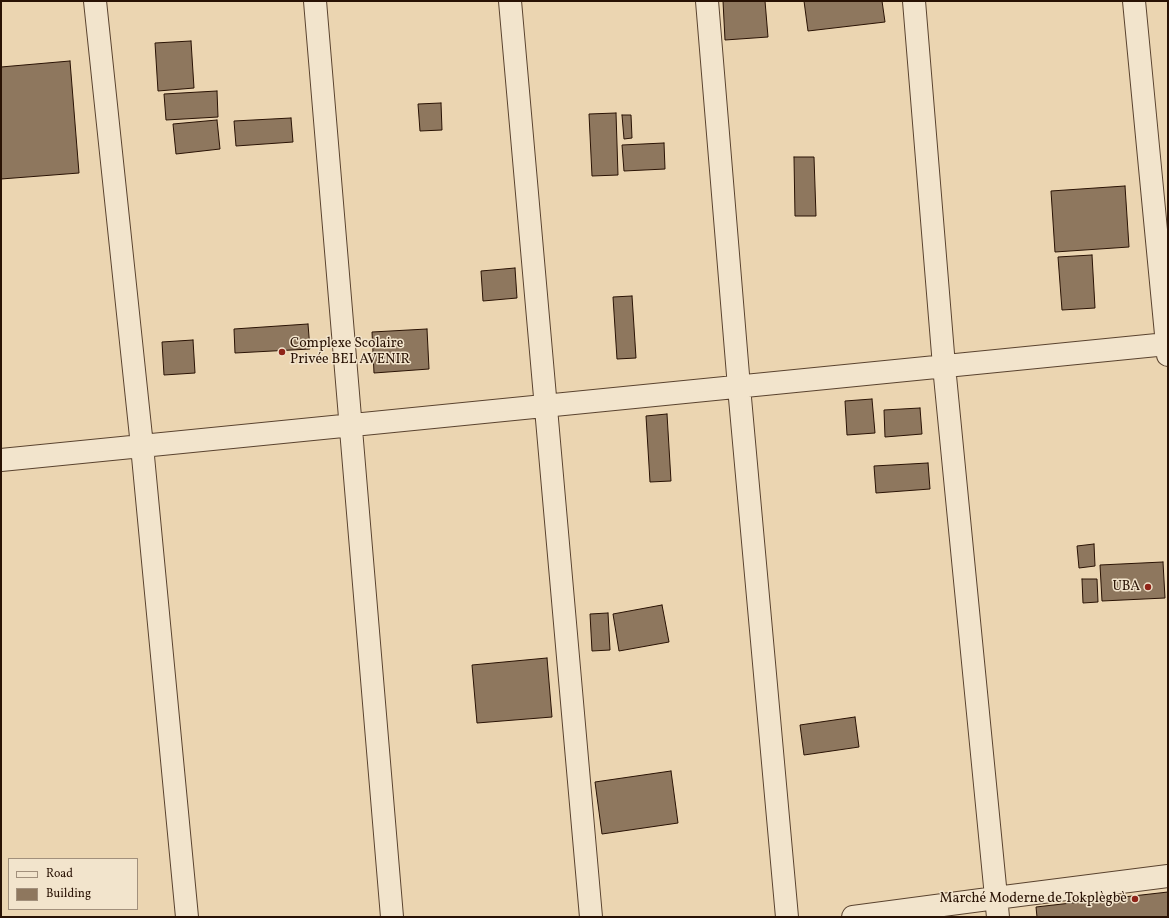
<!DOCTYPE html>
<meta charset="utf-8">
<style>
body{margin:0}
#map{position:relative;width:1169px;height:918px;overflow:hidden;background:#ebd5b1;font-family:Vollkorn,serif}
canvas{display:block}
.frame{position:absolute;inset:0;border:2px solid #291204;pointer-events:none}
.legend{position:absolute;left:8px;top:858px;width:130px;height:52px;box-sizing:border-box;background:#f2e4cc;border:1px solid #a2907c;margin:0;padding:5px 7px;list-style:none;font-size:12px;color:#291204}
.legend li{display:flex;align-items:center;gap:8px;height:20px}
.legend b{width:20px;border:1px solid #a2907c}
</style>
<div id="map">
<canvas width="1169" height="918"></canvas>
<div class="frame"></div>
<ul class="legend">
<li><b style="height:5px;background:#f2e4cc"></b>Road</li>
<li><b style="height:11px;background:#8e775e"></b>Building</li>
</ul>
</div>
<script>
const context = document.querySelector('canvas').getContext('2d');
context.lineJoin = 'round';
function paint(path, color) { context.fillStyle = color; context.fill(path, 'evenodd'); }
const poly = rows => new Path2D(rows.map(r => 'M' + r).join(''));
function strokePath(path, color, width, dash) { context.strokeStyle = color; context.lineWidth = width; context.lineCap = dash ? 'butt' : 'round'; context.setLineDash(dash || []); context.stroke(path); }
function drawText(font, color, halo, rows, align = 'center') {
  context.font = font + ' Vollkorn,serif'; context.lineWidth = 3; context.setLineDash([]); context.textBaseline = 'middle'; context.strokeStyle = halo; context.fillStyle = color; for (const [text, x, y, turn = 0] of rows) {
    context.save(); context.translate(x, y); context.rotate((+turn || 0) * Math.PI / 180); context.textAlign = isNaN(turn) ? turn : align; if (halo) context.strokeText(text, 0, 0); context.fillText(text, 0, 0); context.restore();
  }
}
const building = poly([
 [723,1,765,1,768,37,725,40,723,1],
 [804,1,882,1,885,22,808,31,804,1],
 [191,41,194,88,158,91,155,43,191,41],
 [70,61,79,173,1,179,1,67,70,61],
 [217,91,218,117,166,120,164,94,217,91],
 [441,103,442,130,420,131,418,104,441,103],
 [616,113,618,175,592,176,589,114,616,113],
 [622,115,631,115,632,138,624,139,622,115],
 [291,118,293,142,236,146,234,121,291,118],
 [217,120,220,149,176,154,173,124,217,120],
 [664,143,665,169,624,171,622,145,664,143],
 [794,157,814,157,816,216,795,216,794,157],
 [1125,186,1129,247,1055,252,1051,191,1125,186],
 [1092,255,1095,308,1062,310,1058,257,1092,255],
 [515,268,517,298,483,301,481,271,515,268],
 [632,296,636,358,617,359,613,297,632,296],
 [308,324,310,349,235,353,234,329,308,324],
 [427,329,429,369,374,373,372,332,427,329],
 [193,340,195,373,164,375,162,342,193,340],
 [872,399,875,433,847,435,845,401,872,399],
 [920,408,922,434,885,437,884,410,920,408],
 [667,414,671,481,650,482,646,416,667,414],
 [928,463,930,489,876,493,874,466,928,463],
 [1094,544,1095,566,1079,568,1077,546,1094,544],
 [1163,562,1165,598,1102,601,1100,565,1163,562],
 [1082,579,1097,579,1098,602,1083,603,1082,579],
 [662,605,669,642,619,651,613,614,662,605],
 [608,613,610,650,592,651,590,614,608,613],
 [547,658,552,717,477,723,472,665,547,658],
 [855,717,859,747,804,755,800,725,855,717],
 [671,771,678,823,602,834,595,782,671,771],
 [1168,892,1168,917,1037,917,1036,907,1168,892]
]);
const minor = poly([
 [95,1,142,446,187,917],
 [315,1,392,917],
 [510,1,591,917],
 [707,1,739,387,787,917],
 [914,1,944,366,998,917],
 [1134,1,1168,355],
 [1,460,1167,344],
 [853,917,996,898,1168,876]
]);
const markers = [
 [282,352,4,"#8f2418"],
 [1148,587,4,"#8f2418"],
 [1135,899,4,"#8f2418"]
];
const poiNames = [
 ["Complexe Scolaire",290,344,"left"],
 ["Privée BEL AVENIR",290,360,"left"],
 ["UBA",1140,587],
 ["Marché Moderne de Tokplègbè",1127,899]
];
paint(building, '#8e775e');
strokePath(building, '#291204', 1);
strokePath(minor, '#5a432f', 24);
strokePath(minor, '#f2e4cc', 22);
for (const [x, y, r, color] of markers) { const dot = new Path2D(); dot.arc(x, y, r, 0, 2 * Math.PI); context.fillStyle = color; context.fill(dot); strokePath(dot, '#f2e4cc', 1.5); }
drawText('14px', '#291204', '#f2e4cc', poiNames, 'right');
</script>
